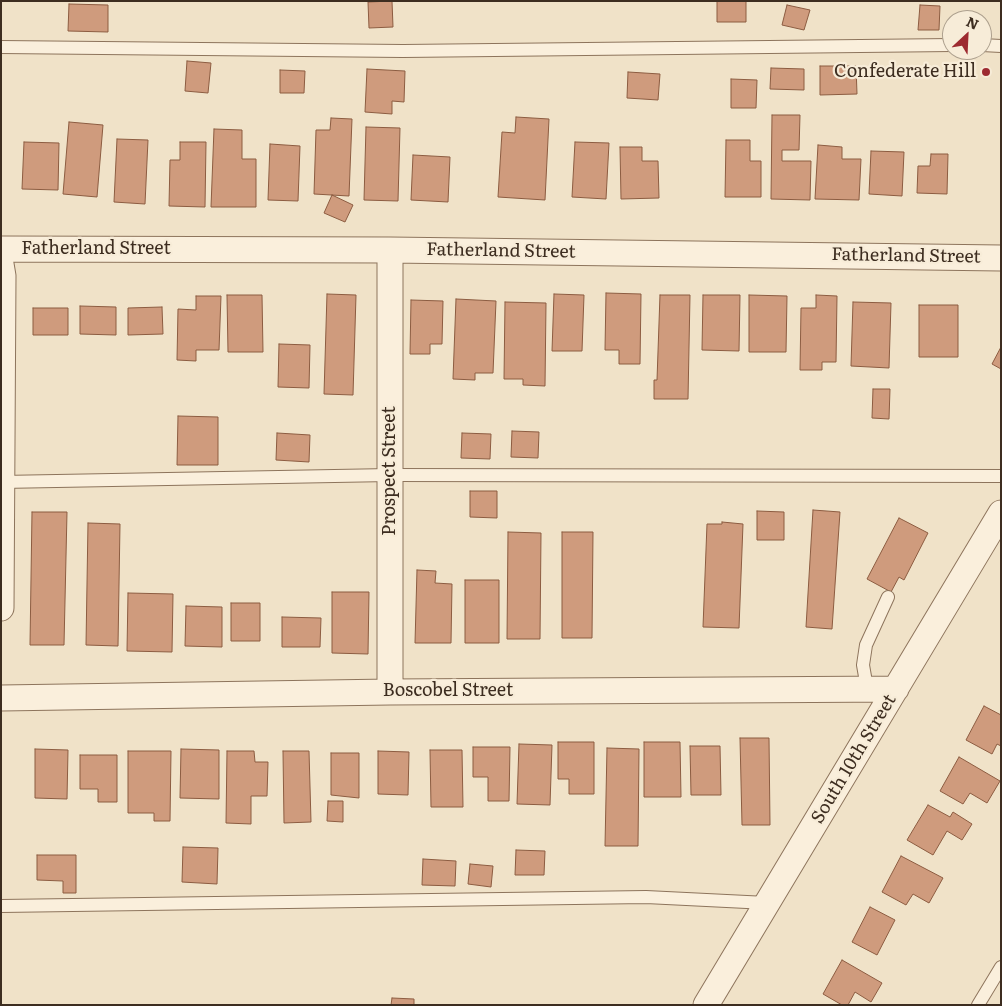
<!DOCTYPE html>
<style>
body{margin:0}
#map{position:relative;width:1002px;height:1006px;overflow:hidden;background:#f0e2c8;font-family:Literata,serif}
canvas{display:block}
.frame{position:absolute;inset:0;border:2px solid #3d2d20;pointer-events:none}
.north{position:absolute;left:942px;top:10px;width:50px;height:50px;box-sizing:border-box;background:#f7ecd8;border:1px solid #ada08e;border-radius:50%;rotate:25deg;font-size:14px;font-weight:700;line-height:20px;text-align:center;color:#3d2d20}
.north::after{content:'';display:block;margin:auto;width:18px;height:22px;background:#9d2a30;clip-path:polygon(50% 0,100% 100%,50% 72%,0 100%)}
</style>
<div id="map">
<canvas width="1002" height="1006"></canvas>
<div class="frame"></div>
<div class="north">N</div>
</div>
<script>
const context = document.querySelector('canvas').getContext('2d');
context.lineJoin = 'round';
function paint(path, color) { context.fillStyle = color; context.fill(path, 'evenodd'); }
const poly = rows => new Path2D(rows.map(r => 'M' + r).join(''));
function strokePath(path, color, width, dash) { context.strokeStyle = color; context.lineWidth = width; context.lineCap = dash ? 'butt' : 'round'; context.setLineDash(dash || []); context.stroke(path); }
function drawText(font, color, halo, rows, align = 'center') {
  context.font = font + ' Literata,serif'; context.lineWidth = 4.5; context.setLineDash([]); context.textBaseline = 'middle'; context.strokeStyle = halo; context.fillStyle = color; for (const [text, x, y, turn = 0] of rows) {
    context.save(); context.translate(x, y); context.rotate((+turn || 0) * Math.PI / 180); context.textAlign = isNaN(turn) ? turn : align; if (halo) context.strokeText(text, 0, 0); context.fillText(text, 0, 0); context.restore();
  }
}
const building = poly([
 [392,1,393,27,369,28,368,2,392,1],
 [717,1,746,1,746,22,717,22,717,1],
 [69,4,108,5,108,32,68,31,69,4],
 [787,5,810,10,804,30,782,25,787,5],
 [920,5,940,6,939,30,918,30,920,5],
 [187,61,211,63,208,93,185,91,187,61],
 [820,66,856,66,857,94,820,95,820,66],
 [771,68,804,69,804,90,770,89,771,68],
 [367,69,405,71,404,102,392,101,392,114,365,112,367,69],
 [280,70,305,71,304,93,280,93,280,70],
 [628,72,660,74,658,100,627,98,628,72],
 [731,79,757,80,756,108,731,108,731,79],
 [772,115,800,115,799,150,782,150,782,161,811,161,810,200,771,199,772,115],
 [516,117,549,119,545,200,498,197,502,132,515,133,516,117],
 [331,118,352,119,349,196,314,194,316,130,330,130,331,118],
 [69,122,103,125,97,197,63,194,69,122],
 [366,127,400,128,398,201,364,200,366,127],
 [214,129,242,130,242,159,256,159,256,207,211,207,214,129],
 [117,139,148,140,145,204,114,202,117,139],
 [726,140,750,140,750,161,761,161,761,197,725,197,726,140],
 [24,142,59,143,58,190,22,189,24,142],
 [180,142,206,142,205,207,169,206,170,160,180,160,180,142],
 [575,142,609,143,606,199,572,197,575,142],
 [270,144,300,146,298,201,268,200,270,144],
 [818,145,842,147,842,159,861,159,859,200,815,199,818,145],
 [620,147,642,147,642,161,658,161,659,198,621,199,620,147],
 [871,151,904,152,902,196,869,194,871,151],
 [931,154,948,154,947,194,917,193,918,166,930,166,931,154],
 [413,155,450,157,448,202,411,200,413,155],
 [332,195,353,205,345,222,324,213,332,195],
 [606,293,641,294,640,364,619,364,619,350,605,350,606,293],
 [327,294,356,295,353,395,324,394,327,294],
 [554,294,584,295,582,351,552,351,554,294],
 [227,295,262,295,263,352,228,352,227,295],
 [660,295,690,295,688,399,654,399,654,380,657,380,660,295],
 [703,295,740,295,739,351,702,350,703,295],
 [749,295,787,296,786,352,749,352,749,295],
 [816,295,837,296,836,362,822,362,822,370,800,370,801,308,816,308,816,295],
 [196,296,221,296,219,350,196,350,196,361,177,360,178,309,196,310,196,296],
 [456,299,496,301,493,373,475,373,475,380,453,379,456,299],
 [411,300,443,301,442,344,430,344,430,354,410,354,411,300],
 [505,302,546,303,545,386,523,385,523,379,504,379,505,302],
 [853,302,891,303,889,368,851,366,853,302],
 [919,305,958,305,958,357,919,357,919,305],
 [80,306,116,307,116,335,80,334,80,306],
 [162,307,163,334,128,335,128,308,162,307],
 [33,308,68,308,68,335,33,335,33,308],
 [279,344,310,345,309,388,278,387,279,344],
 [1001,347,1001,369,992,364,1001,347],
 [873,389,890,389,889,419,872,418,873,389],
 [178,416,218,417,218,465,177,465,178,416],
 [512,431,539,432,538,458,511,457,512,431],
 [277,433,310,435,309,462,276,460,277,433],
 [462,433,491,434,490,459,461,458,462,433],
 [470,491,497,491,497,518,470,517,470,491],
 [813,510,840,512,832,629,806,627,813,510],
 [757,511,784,512,784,540,757,540,757,511],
 [32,512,67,512,64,645,30,645,32,512],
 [899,518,928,533,904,580,899,577,891,592,867,579,899,518],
 [722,522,743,524,739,628,703,627,707,524,722,524,722,522],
 [88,523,120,524,118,646,86,645,88,523],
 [508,532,541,533,540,639,507,639,508,532],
 [562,532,593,532,592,638,562,638,562,532],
 [417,570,436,571,435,583,452,584,451,643,415,643,417,570],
 [465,580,499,580,499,643,465,643,465,580],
 [332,592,369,592,368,654,332,653,332,592],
 [128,593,173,594,172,652,127,651,128,593],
 [231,603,260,603,260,641,231,641,231,603],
 [186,606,222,607,222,647,185,646,186,606],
 [282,617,321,618,320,647,282,647,282,617],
 [984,706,1001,715,1001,746,997,744,992,754,966,740,984,706],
 [740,738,769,738,770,825,742,825,740,738],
 [558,742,594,742,594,794,569,794,569,779,558,779,558,742],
 [644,742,680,742,681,797,644,797,644,742],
 [519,744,552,745,550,805,517,804,519,744],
 [690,746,720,746,721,795,691,795,690,746],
 [473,747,510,747,509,801,488,801,488,777,473,777,473,747],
 [607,748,639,749,638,846,605,846,607,748],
 [35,749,68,750,67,799,35,798,35,749],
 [181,749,219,750,219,799,180,798,181,749],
 [430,750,462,750,463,807,431,807,430,750],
 [128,751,171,751,170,821,154,821,154,813,128,813,128,751],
 [227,751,254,751,255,762,268,762,267,796,251,796,251,824,226,823,227,751],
 [283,751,309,751,311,822,284,823,283,751],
 [378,751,409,752,408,795,378,794,378,751],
 [331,753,359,753,359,798,331,795,331,753],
 [80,755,117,755,117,802,98,802,98,789,80,789,80,755],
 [959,757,1000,781,987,803,970,793,963,804,940,791,959,757],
 [328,801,343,801,343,822,327,821,328,801],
 [928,805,950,817,953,812,972,824,962,840,947,831,933,855,907,840,928,805],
 [183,847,218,848,217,884,182,882,183,847],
 [516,850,545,851,544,875,515,875,516,850],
 [37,855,76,855,76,893,63,893,63,881,37,880,37,855],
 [901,856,943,878,929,903,913,894,906,905,882,892,901,856],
 [423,859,456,861,455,886,422,885,423,859],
 [470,864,493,866,491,887,468,884,470,864],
 [870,907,895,920,877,955,852,942,870,907],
 [842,960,882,983,871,1002,855,992,848,1005,842,1005,823,994,842,960],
 [392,998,414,999,414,1005,391,1005,392,998]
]);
const lane = poly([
 [982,45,1001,46],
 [1,47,403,51,952,45],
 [1,482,390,475,1001,476],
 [867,688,863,665,866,645,888,597],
 [1,906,646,897,767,903],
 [978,1005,1001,967]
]);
const street = poly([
 [1,249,390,250,1001,258],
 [390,250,390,692],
 [1,264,3,276,1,608],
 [1,698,390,692,896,689],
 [706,1005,1001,513]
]);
const markers = [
 [986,72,5,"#9d2a30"]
];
const poiNames = [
 ["Confederate Hill",976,72]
];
const streetNames = [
 ["Fatherland Street",96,249],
 ["Fatherland Street",501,251,1],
 ["Fatherland Street",906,256,1],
 ["Prospect Street",390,471,-90],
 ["Boscobel Street",448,691],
 ["South 10th Street",854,759,-59]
];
paint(building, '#cf9b7d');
strokePath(building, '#8c5c41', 1);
strokePath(lane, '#8d745c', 14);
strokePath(street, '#8d745c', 27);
strokePath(lane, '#faefdc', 12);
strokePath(street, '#faefdc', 25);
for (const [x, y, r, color] of markers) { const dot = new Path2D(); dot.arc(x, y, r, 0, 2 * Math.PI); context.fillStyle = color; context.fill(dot); strokePath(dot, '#f7ecd8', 2); }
drawText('18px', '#3d2d20', '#f7ecd8', poiNames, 'right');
drawText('18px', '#3d2d20', '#f7ecd8', streetNames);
</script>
